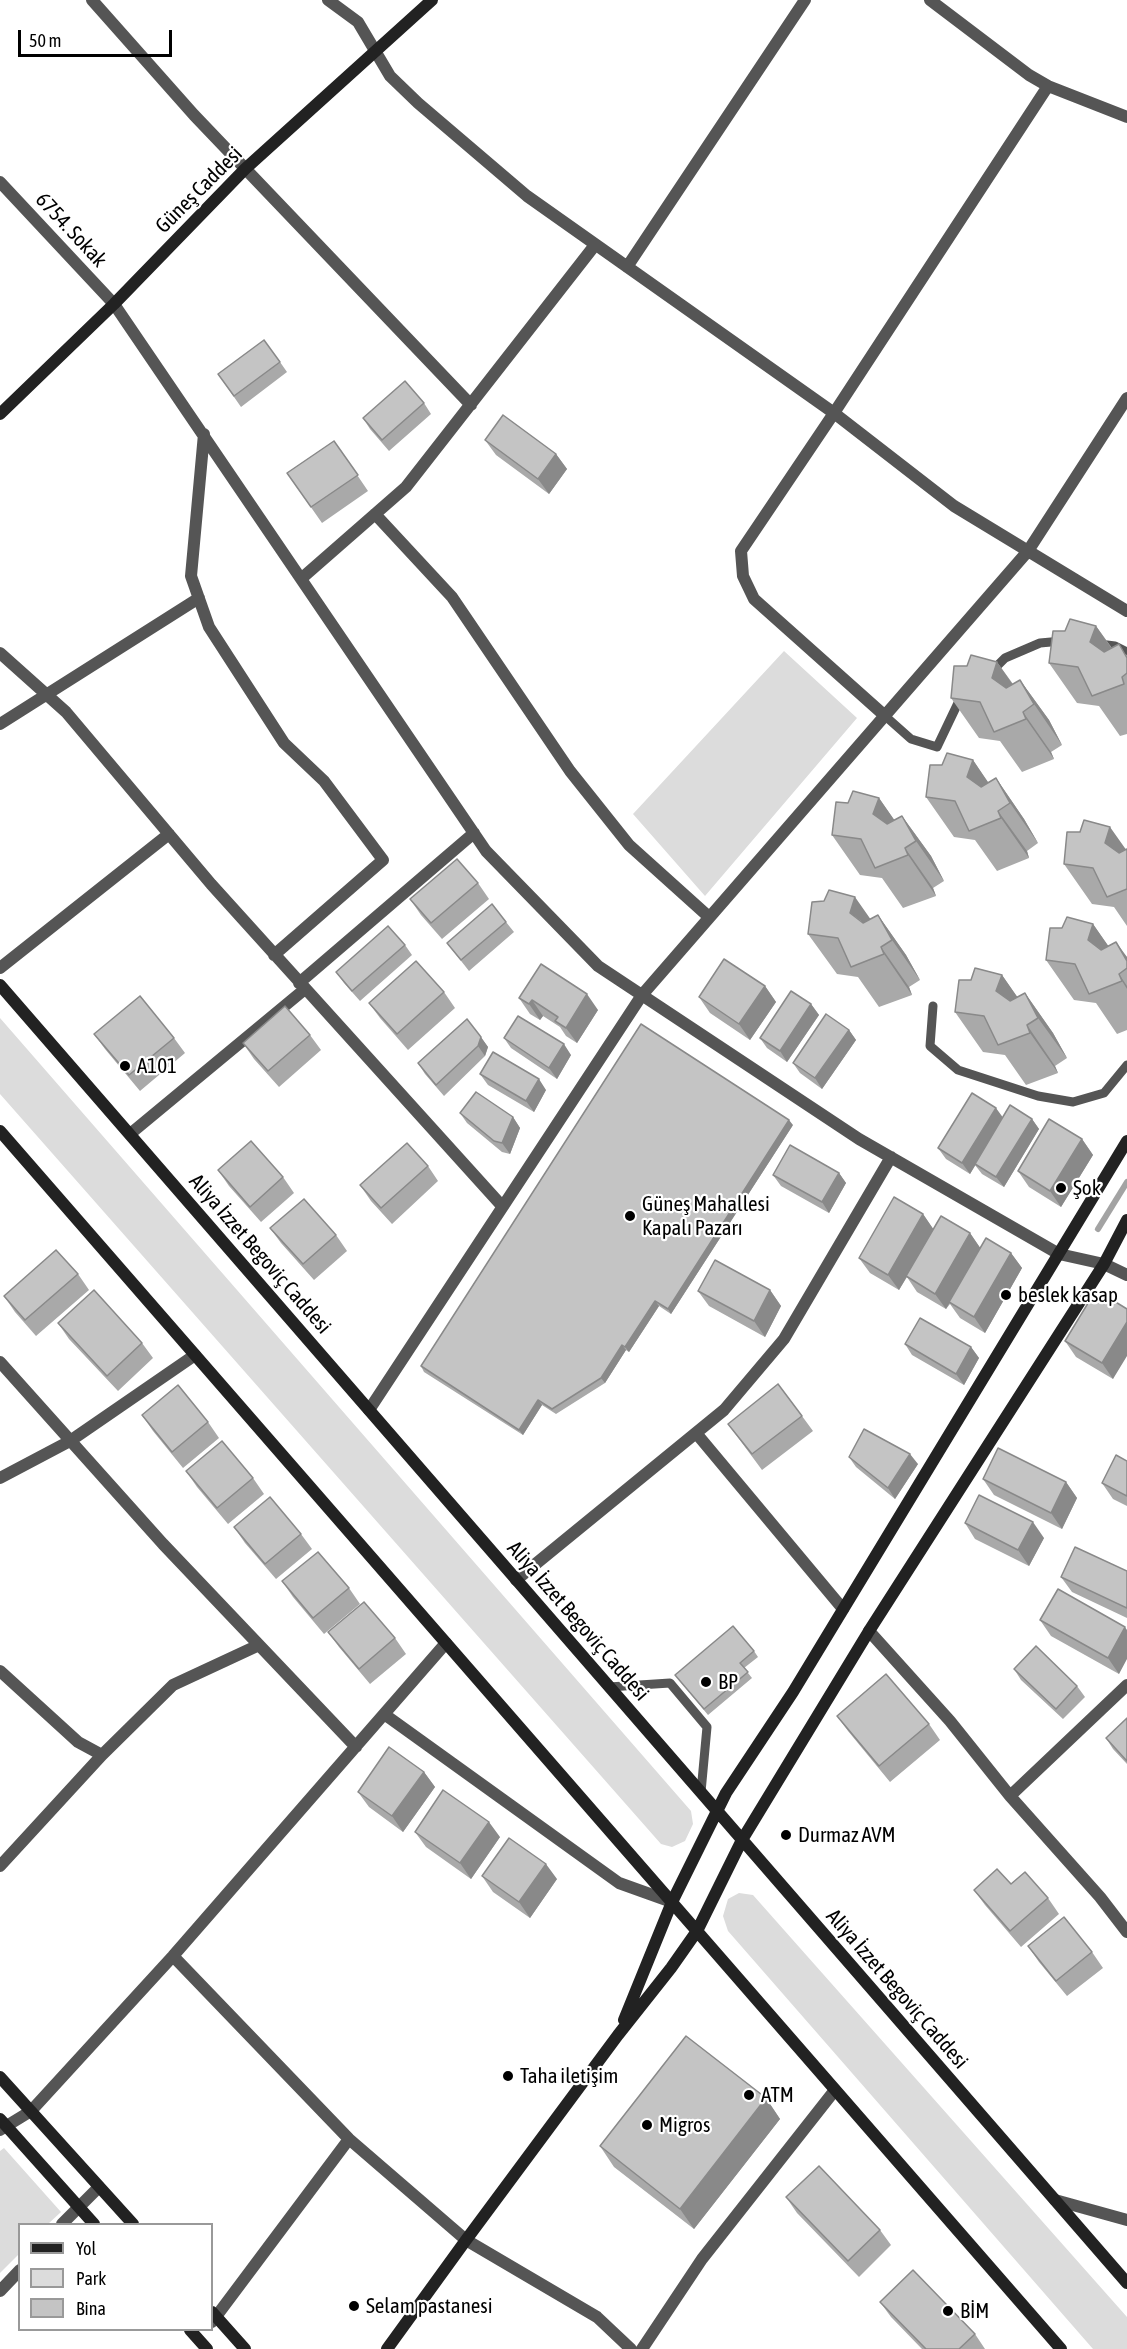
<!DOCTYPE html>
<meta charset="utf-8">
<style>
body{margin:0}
#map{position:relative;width:1127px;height:2349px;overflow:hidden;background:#fff;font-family:"Asap Condensed",sans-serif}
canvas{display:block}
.legend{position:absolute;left:18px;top:2223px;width:195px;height:108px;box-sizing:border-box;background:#fff;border:2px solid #999;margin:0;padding:8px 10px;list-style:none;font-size:18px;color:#000}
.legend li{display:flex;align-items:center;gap:12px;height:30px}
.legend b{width:30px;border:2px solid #999}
.scale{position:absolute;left:18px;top:30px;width:154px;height:27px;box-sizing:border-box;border:3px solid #000;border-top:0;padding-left:8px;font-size:18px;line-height:21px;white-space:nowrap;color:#000;-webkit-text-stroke:4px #fff;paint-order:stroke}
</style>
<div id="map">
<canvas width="1127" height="2349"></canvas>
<ul class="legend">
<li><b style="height:8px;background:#222"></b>Yol</li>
<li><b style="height:16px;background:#dcdcdc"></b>Park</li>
<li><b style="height:16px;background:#c4c4c4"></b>Bina</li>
</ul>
<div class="scale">50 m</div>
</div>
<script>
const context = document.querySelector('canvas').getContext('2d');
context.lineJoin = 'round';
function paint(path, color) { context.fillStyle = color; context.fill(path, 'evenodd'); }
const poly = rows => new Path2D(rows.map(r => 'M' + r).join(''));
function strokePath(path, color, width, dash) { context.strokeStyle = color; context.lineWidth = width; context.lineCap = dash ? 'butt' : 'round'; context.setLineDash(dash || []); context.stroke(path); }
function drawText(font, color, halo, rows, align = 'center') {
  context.font = font + ' "Asap Condensed",sans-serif'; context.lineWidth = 4.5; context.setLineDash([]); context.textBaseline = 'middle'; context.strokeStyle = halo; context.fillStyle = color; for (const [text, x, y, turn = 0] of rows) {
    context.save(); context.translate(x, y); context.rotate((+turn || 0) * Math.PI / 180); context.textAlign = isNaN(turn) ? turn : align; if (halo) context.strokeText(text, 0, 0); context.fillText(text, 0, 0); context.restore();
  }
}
const green = poly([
 [784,651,857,718,705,896,633,814],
 [0,1018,691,1811,693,1824,685,1841,672,1847,661,1844,0,1094],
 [739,1893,753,1895,1127,2317,1127,2349,1093,2349,728,1931,723,1916,728,1899],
 [4,2148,61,2212,48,2224,20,2224,19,2254,0,2273,0,2151]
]);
const stream = poly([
 [1098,1229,1127,1182]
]);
const lane = poly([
 [1099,644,1115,646,1127,652],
 [991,672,1005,658,1040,643,1062,641],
 [884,715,911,739,937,747,958,703,964,698],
 [933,1006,930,1046,958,1070,1038,1096,1073,1102,1104,1093,1127,1065],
 [609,1687,670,1683,707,1727,701,1792]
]);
const street = poly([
 [92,0,194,115,471,405],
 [328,0,358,22,390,76,418,103,527,196,834,413,954,506,1127,611],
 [930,0,1029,75,1048,86,1127,117],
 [0,182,114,304,486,851,598,966,859,1139,1059,1254,1104,1264,1127,1275],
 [627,267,805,0],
 [204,434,191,576,209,627,284,743,324,781,383,860,274,955],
 [375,514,452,597,570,771,629,845,709,917],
 [302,578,406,487,595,245],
 [0,653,66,712,211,884,502,1206],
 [884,715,754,599,743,576,741,551,834,413,1048,86],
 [0,724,199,598],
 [0,968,169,834],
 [299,983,474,833],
 [130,1134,305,989],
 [0,1362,163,1544,356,1747],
 [369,1410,642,995,1028,551,1127,398],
 [696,1433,843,1609],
 [0,1478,70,1441,195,1355],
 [516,1580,724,1410,784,1339,891,1157],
 [869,1631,950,1721,1010,1796,1100,1897,1127,1932],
 [0,1671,78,1742,102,1755],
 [384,1714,619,1883,672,1902],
 [1010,1796,1127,1685],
 [0,1866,102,1755,173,1685,259,1645],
 [173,1956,349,2139,466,2240,597,2317,631,2349],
 [0,2130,31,2111,173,1956,446,1643],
 [1055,2200,1127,2220],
 [62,2224,99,2187],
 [0,2291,20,2270],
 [212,2322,349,2139],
 [642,2349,702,2259,835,2090]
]);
const secondary = poly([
 [0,414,114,304,245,169,432,0],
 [0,985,1127,2283],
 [0,1131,1061,2349],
 [624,2020,672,1902,726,1793,793,1692,1127,1141],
 [0,2077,133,2224],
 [0,2119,94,2224],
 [212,2312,245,2349],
 [190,2330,207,2349],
 [387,2349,466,2240,618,2035,671,1968,697,1931,742,1840,869,1631,1104,1264,1127,1220]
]);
const wall = poly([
 [280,362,287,372,241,407,218,374],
 [424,403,431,414,389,451,370,429,363,418],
 [485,440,556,454,567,469,549,494,496,455],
 [334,441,368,491,322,523,287,473],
 [1096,626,1112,648,1127,655,1127,734,1120,736,1099,706,1077,703,1049,663,1065,631],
 [997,662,1013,684,1020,680,1049,720,1062,745,1051,752,1054,759,1022,772,1000,741,979,738,951,698,967,666],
 [973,760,988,783,996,778,1024,819,1038,843,1027,851,1029,858,997,871,975,840,954,837,926,797,942,765],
 [879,798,894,820,902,816,931,856,944,881,933,888,936,896,903,908,882,878,860,875,832,835,848,803],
 [1080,832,1126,849,1127,849,1127,926,1114,907,1092,904,1064,864],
 [478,883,489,899,442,939,421,915,410,899],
 [878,915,906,955,920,980,909,987,912,995,879,1007,858,977,837,974,808,934,870,919],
 [506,922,514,932,469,971,447,943],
 [1093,924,1108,946,1127,957,1127,1030,1117,1034,1096,1003,1074,1000,1046,960,1062,928],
 [405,945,412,955,360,1001,344,983,336,972],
 [1002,975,1017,997,1025,993,1053,1033,1067,1058,1055,1066,1058,1073,1026,1085,1005,1055,983,1052,955,1012,971,980],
 [765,986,776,1002,750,1040,710,1013,699,997],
 [444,992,455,1008,408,1050,380,1018,369,1003],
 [519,998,598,1010,577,1043,566,1036,560,1027,543,1016,540,1020,530,1014],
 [811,1004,819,1015,787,1062,767,1048,760,1038],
 [467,1019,488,1047,485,1056,444,1096,425,1074,418,1063],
 [849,1030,856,1040,822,1089,800,1073,793,1063],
 [94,1034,174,1038,185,1053,140,1091,105,1049],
 [310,1035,321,1050,279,1087,254,1059,243,1043],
 [504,1038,571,1055,557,1079,511,1048],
 [480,1074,546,1090,534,1112,488,1085],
 [460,1113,513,1117,520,1128,510,1154,502,1152,467,1123],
 [1003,1117,1032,1119,1039,1129,1004,1187,982,1174,975,1165,970,1174,946,1159,938,1148],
 [793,1125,671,1314,659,1306,629,1352,626,1350,605,1383,556,1414,542,1405,523,1435,424,1372,421,1366],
 [1082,1139,1093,1155,1061,1207,1029,1187,1018,1171],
 [428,1166,438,1181,392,1224,371,1201,360,1185],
 [218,1170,283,1177,294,1193,261,1222,229,1186],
 [839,1173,846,1183,829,1213,781,1186,773,1175],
 [923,1214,933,1229,970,1233,980,1248,1011,1253,1022,1268,985,1333,960,1318,950,1304,946,1309,917,1292,907,1277,899,1290,870,1273,859,1258],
 [270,1228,336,1235,347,1251,314,1280,281,1243],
 [78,1274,89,1290,36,1336,15,1312,4,1296],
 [770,1290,781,1306,765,1337,709,1306,698,1291],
 [1127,1309,1113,1379,1076,1357,1065,1341],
 [58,1323,142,1343,153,1358,118,1391,69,1339],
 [905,1344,971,1347,979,1358,964,1385,912,1355],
 [142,1415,208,1422,219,1438,183,1468,153,1431],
 [802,1416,813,1431,762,1470,728,1424],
 [849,1457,918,1464,895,1499,856,1467],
 [1127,1461,1127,1506,1113,1499,1102,1483],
 [186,1471,253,1478,264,1494,228,1524,197,1487],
 [983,1479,1066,1482,1077,1498,1062,1529,994,1495],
 [965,1523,1044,1538,1029,1566,975,1539],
 [234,1527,301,1534,312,1549,276,1579,245,1543],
 [1127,1571,1127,1618,1072,1592,1061,1577],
 [282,1581,349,1588,360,1604,324,1634,293,1597],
 [1040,1620,1125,1627,1119,1674,1051,1636],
 [328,1632,395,1638,406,1654,370,1684,339,1647],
 [754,1651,758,1657,744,1668,752,1678,708,1715,675,1675],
 [1014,1669,1077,1686,1085,1697,1063,1719,1021,1680],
 [837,1716,929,1724,940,1740,890,1782,848,1731],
 [1127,1718,1127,1764,1113,1749,1106,1738],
 [424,1772,435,1787,403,1832,369,1807,358,1792],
 [415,1832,500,1837,471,1879,426,1847],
 [482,1876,557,1879,530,1918,493,1892],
 [1011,1884,1048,1898,1059,1914,1021,1947,985,1905,974,1890],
 [1028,1946,1092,1952,1103,1968,1067,1996,1039,1962],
 [766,2098,780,2119,694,2229,614,2167,600,2146],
 [786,2197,880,2230,891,2245,859,2277,797,2213],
 [880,2302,975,2334,985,2349,922,2349,891,2317]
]);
const shadedWall = poly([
 [556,454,567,469,549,494,538,479],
 [1096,626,1124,666,1090,642],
 [997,662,1025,702,992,678],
 [1020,680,1049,720,1062,745,1034,704],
 [1023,712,1051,752,1054,759,1026,719],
 [973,760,1001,801,967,777],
 [996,778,1024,819,1038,843,1010,803],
 [879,798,907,838,873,814],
 [998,811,1027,851,1029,858,1001,818],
 [902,816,931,856,944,881,916,841],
 [1110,827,1127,851,1127,875,1105,843],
 [905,848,933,888,936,896,908,855],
 [855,897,883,937,850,913],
 [878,915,906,955,920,980,892,940],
 [1093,924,1121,964,1088,940],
 [1116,942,1127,957,1127,961],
 [881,947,909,987,912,995,884,954],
 [1119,974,1127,986,1127,989,1122,981],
 [1002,975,1030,1015,996,991],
 [765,986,776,1002,750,1040,739,1024],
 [1025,993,1053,1033,1067,1058,1038,1018],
 [587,994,598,1010,577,1043,566,1028],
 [532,1000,543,1016,540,1020,529,1004],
 [811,1004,819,1015,787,1062,780,1051],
 [1027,1025,1055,1066,1058,1073,1030,1033],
 [849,1030,856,1040,822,1089,815,1078],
 [481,1037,488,1047,485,1056,478,1046],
 [564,1044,571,1055,557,1079,549,1068],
 [539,1079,546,1090,534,1112,526,1101],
 [996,1108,1004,1119,970,1174,962,1163],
 [513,1117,520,1128,510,1154,502,1143],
 [1032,1119,1039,1129,1004,1187,996,1177],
 [789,1120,793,1125,671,1314,668,1309],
 [1082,1139,1093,1155,1061,1207,1050,1191],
 [839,1173,846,1183,829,1213,822,1202],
 [923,1214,934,1230,899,1290,888,1275],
 [970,1233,981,1249,946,1309,935,1294],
 [1011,1253,1022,1268,985,1333,974,1317],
 [770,1290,781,1306,765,1337,754,1321],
 [655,1301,659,1306,629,1352,625,1347],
 [1127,1322,1127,1356,1113,1379,1102,1363],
 [622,1345,626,1350,605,1383,601,1378],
 [971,1347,979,1358,964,1385,956,1374],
 [538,1400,542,1405,523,1435,519,1430],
 [910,1454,918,1464,895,1499,888,1488],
 [1066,1482,1077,1498,1062,1529,1051,1513],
 [1033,1522,1044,1538,1029,1566,1018,1550],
 [1125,1627,1127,1630,1127,1659,1119,1674,1108,1658],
 [424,1772,435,1787,403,1832,392,1816],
 [489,1822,500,1837,471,1879,460,1863],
 [546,1864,557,1879,530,1918,519,1902],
 [766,2098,780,2119,694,2229,680,2209]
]);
const building = poly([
 [264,340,280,362,234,396,218,374,264,340],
 [405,381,424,403,382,440,363,418,405,381],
 [503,415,556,454,538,479,485,440,503,415],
 [334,441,358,475,311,507,287,473,334,441],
 [1070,619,1096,626,1090,642,1104,652,1119,644,1127,658,1127,673,1122,677,1124,684,1092,696,1078,667,1049,663,1053,631,1065,631,1070,619],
 [971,655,997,662,992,678,1006,688,1020,680,1034,704,1023,712,1026,719,994,732,980,702,951,698,954,666,967,666,971,655],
 [947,753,973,760,967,777,981,787,996,778,1010,803,998,811,1001,818,969,831,955,801,926,797,930,765,942,765,947,753],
 [853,791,879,798,873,814,887,824,902,816,916,841,905,848,908,855,875,868,861,839,832,835,836,802,848,803,853,791],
 [1084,820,1110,827,1105,843,1119,853,1127,849,1127,889,1107,897,1093,868,1064,864,1067,832,1080,832,1084,820],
 [457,859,478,883,431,923,410,899,457,859],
 [829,890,855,897,850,913,863,923,878,915,892,940,881,947,884,954,851,967,838,938,808,934,812,902,824,901,829,890],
 [492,904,506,922,461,960,447,943,492,904],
 [1067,917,1093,924,1088,940,1101,950,1116,942,1127,961,1127,968,1119,974,1122,981,1089,994,1075,964,1046,960,1050,928,1062,928,1067,917],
 [388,926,405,945,352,991,336,972,388,926],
 [724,959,765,986,739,1024,699,997,724,959],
 [416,961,444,992,397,1034,369,1003,416,961],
 [541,964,587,994,566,1028,555,1021,558,1017,532,1000,529,1004,519,998,541,964],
 [975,968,1002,975,996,991,1010,1001,1025,993,1038,1018,1027,1025,1030,1033,998,1045,984,1016,955,1012,959,980,971,980,975,968],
 [791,991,811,1004,780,1051,760,1038,791,991],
 [140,996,174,1038,129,1075,94,1034,140,996],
 [285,1006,310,1035,268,1071,243,1043,285,1006],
 [826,1014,849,1030,815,1078,793,1063,826,1014],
 [518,1016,564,1044,549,1068,504,1038,518,1016],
 [467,1019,481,1037,478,1046,436,1085,418,1063,467,1019],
 [641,1024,789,1120,668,1309,655,1301,625,1347,622,1345,601,1378,552,1409,538,1400,519,1430,421,1366,641,1024],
 [493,1052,539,1079,526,1101,480,1074,493,1052],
 [476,1092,513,1117,502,1143,494,1141,460,1113,476,1092],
 [972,1093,996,1108,962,1163,938,1148,972,1093],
 [1010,1105,1032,1119,996,1177,975,1164,1010,1105],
 [1049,1119,1082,1139,1050,1191,1018,1171,1049,1119],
 [251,1141,283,1177,250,1207,218,1170,251,1141],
 [407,1143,428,1166,381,1208,360,1185,407,1143],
 [790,1145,839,1173,822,1202,773,1175,790,1145],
 [894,1197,923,1214,888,1275,859,1258,894,1197],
 [304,1199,336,1235,303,1264,270,1228,304,1199],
 [941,1216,970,1233,935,1294,906,1276,941,1216],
 [986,1238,1011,1253,974,1317,949,1302,986,1238],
 [56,1250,78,1274,25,1320,4,1296,56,1250],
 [715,1260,770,1290,754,1321,698,1291,715,1260],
 [94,1290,142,1343,107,1376,58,1323,94,1290],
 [1096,1290,1127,1309,1127,1322,1102,1363,1065,1341,1096,1290],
 [920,1318,971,1347,956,1374,905,1344,920,1318],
 [778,1384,802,1416,752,1454,728,1424,778,1384],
 [178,1385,208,1422,172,1452,142,1415,178,1385],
 [864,1429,910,1454,888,1488,849,1457,864,1429],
 [222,1441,253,1478,217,1508,186,1471,222,1441],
 [998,1448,1066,1482,1051,1513,983,1479,998,1448],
 [1116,1455,1127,1461,1127,1496,1102,1483,1116,1455],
 [979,1495,1033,1522,1018,1550,965,1523,979,1495],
 [270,1497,301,1534,265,1564,234,1527,270,1497],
 [1075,1547,1127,1571,1127,1608,1061,1577,1075,1547],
 [318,1552,349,1588,313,1618,282,1581,318,1552],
 [1058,1589,1125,1627,1108,1658,1040,1620,1058,1589],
 [364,1602,395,1638,359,1669,328,1632,364,1602],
 [733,1626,754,1651,740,1663,748,1672,704,1709,675,1675,733,1626],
 [1036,1646,1077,1686,1056,1709,1014,1669,1036,1646],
 [886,1674,929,1724,879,1766,837,1716,886,1674],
 [1127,1718,1127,1761,1106,1738,1127,1718],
 [389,1747,424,1772,392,1816,358,1792,389,1747],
 [443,1790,489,1822,460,1863,415,1832,443,1790],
 [509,1838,546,1864,519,1902,482,1876,509,1838],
 [997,1869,1011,1884,1025,1872,1048,1898,1010,1931,974,1890,997,1869],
 [1064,1917,1092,1952,1056,1981,1028,1946,1064,1917],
 [686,2036,766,2098,680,2209,600,2146,686,2036],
 [819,2166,880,2230,848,2261,786,2197,819,2166],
 [913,2270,975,2334,959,2349,926,2349,880,2302,913,2270]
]);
const markers = [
 [125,1066,6,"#000"],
 [1061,1188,6,"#000"],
 [630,1216,6,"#000"],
 [1006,1295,6,"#000"],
 [706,1682,6,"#000"],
 [786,1835,6,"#000"],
 [508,2076,6,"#000"],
 [749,2095,6,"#000"],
 [647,2125,6,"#000"],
 [354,2306,6,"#000"],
 [948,2311,6,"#000"]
];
const streetNames = [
 ["Güneş Caddesi",199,190,-45],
 ["6754. Sokak",71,230,47],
 ["Aliya İzzet Begoviç Caddesi",260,1254,49],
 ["Aliya İzzet Begoviç Caddesi",578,1621,49],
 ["Aliya İzzet Begoviç Caddesi",897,1989,49]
];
const poiNames = [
 ["A101",137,1066],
 ["Şok",1073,1188],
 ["Güneş Mahallesi",642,1204],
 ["Kapalı Pazarı",642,1228],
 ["beslek kasap",1018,1295],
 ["BP",718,1682],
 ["Durmaz AVM",798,1835],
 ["Taha iletişim",520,2076],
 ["ATM",761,2095],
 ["Migros",659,2125],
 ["Selam pastanesi",366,2306],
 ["BİM",960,2311]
];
paint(green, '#dcdcdc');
strokePath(stream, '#a3a3a3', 6);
strokePath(lane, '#555', 9);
strokePath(street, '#555', 12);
strokePath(secondary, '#222', 12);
paint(wall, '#a9a9a9');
paint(shadedWall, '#898989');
paint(building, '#c4c4c4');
strokePath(building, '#898989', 1.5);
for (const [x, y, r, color] of markers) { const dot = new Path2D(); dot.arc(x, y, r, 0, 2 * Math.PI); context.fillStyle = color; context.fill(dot); strokePath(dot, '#fff', 2); }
drawText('21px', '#000', '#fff', streetNames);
drawText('21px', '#000', '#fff', poiNames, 'left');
</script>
